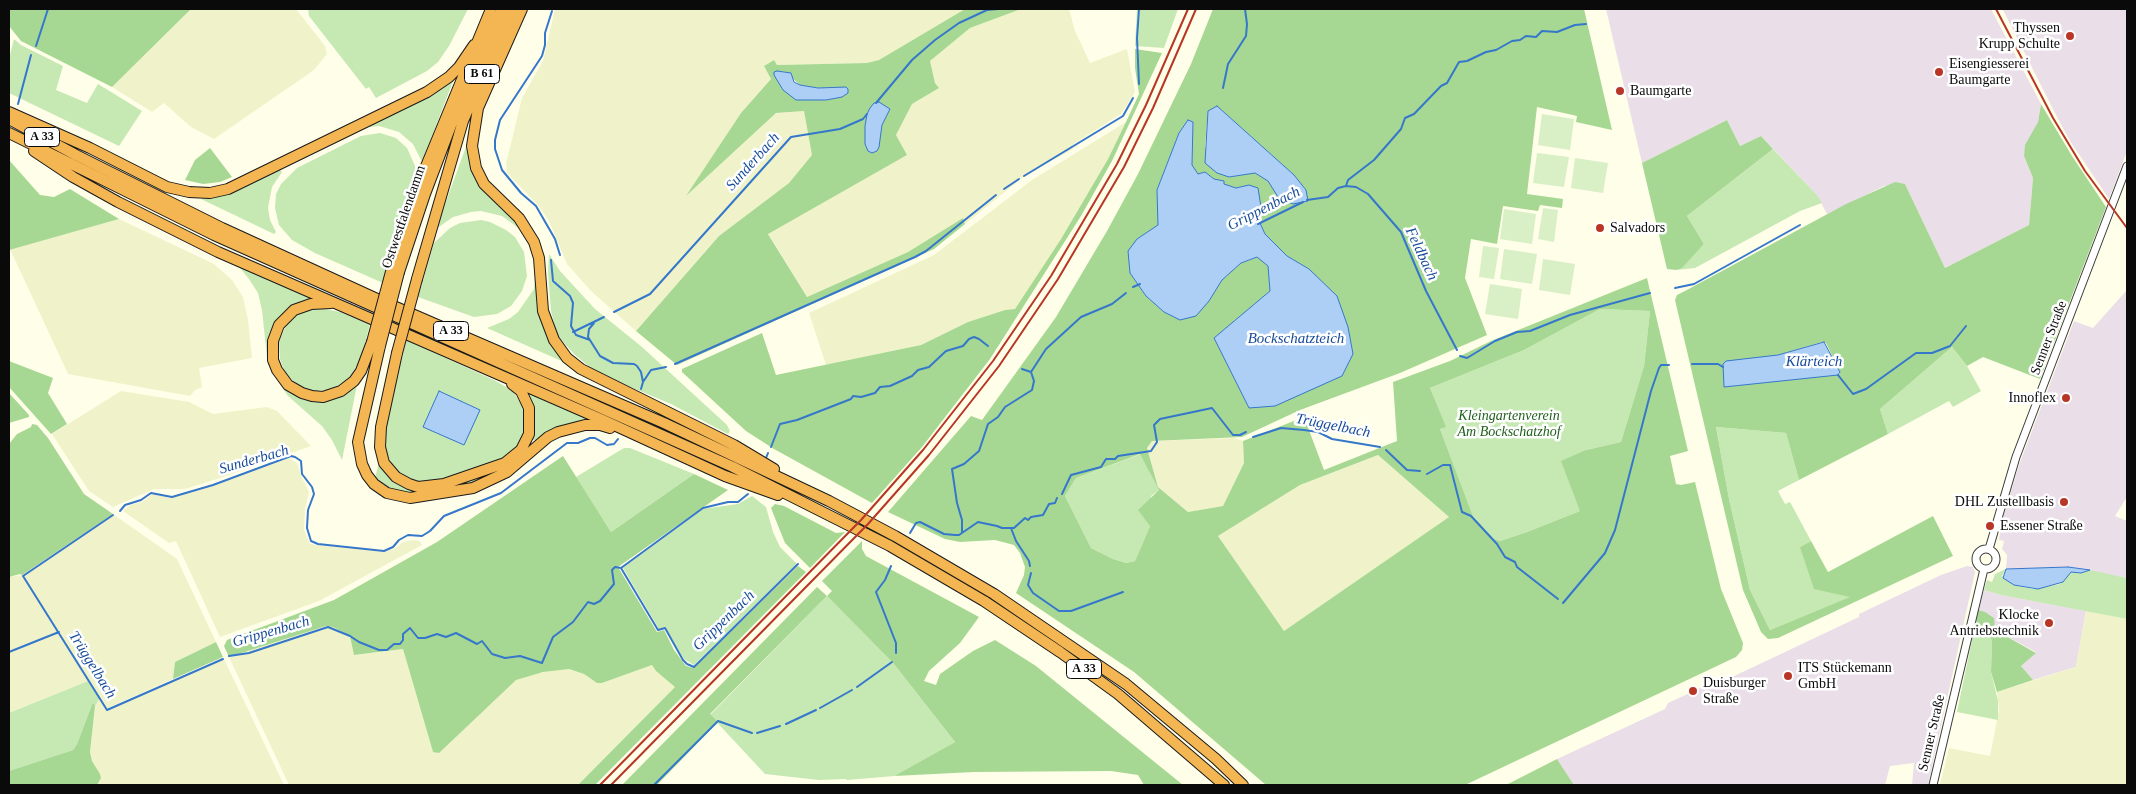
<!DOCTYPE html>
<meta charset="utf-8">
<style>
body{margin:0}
#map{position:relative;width:2136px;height:794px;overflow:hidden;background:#fffee8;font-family:Georgia,serif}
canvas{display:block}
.frame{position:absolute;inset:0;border:10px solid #0a0a0a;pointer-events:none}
</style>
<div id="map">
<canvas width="2136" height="794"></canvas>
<div class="frame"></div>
</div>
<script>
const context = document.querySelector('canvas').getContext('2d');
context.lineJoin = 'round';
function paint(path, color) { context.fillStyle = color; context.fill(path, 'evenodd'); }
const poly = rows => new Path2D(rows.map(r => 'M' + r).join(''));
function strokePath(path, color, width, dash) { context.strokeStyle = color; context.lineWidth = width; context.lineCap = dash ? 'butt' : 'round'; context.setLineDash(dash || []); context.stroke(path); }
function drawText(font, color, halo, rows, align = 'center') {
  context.font = font + ' Georgia,serif'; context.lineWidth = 5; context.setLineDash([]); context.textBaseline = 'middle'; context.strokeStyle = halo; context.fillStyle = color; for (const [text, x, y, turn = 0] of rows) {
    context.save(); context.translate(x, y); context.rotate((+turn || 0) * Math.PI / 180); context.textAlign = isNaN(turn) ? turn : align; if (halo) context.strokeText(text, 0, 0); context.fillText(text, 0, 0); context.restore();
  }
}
const industrial = poly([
 [1606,9,1991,9,2041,104,2038,122,2026,145,2024,156,2033,178,2029,225,1945,268,1905,184,1884,186,1827,214,1817,195,1761,136,1740,146,1727,120,1642,163],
 [2006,9,2127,9,2127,151,2109,199,2070,141,2057,117,2003,10],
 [2127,290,2127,497,2115,516,2127,521,2127,578,2071,567,2006,569,2007,555,2002,549,2004,541,1999,540,2002,520,2019,465,2074,321,2093,328],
 [1967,566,1973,567,1975,572,1928,785,1912,785,1914,763,1890,766,1885,785,1574,785,1557,759,1665,709,1668,703,1707,685,1711,687,1859,617,1859,614,1941,575],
 [1984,590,2001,595,2086,611,2076,667,2033,680,2021,666,2036,652,1995,630,1978,610]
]);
const farmland = poly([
 [191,9,296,9,325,46,327,54,314,70,214,139,191,127,164,103,152,112,112,87],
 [555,9,595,10,965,9,879,60,867,63,777,65,774,60,764,66,771,79,741,113,688,194,776,113,804,111,813,155,789,183,719,236,636,331,591,291,567,264,549,221,538,205,507,173,506,164,522,98,543,61],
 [1021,9,1069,9,1075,31,1090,63,1127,49,1135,92,1121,114,1072,145,1073,149,1027,174,965,224,963,218,908,252,807,297,768,233,907,155,896,135,912,104,939,88,935,83,930,61,970,28],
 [1126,122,1108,159,1061,239,1015,309,1005,310,968,322,921,345,826,365,809,313,934,255,1032,180],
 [119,219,214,264,232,280,243,297,248,320,252,358,199,368,202,387,195,390,190,396,68,374,10,249],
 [121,391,189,402,213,414,267,407,277,411,311,446,220,478,185,489,154,489,113,507,89,491,52,434],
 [1234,438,1243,441,1244,463,1223,506,1188,512,1158,487,1147,448,1152,441],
 [1378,455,1449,517,1284,631,1218,536,1300,485],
 [289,458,297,463,302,478,309,492,305,509,304,530,310,544,384,552,394,549,403,542,413,540,420,541,422,545,319,601,220,637,176,541,169,543,123,511,130,505,142,502,151,495,157,494,170,498,213,486],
 [113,514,177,559,216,642,175,662,173,679,106,709,107,711,224,659,284,785,97,785,100,779,100,775,92,761,90,752,95,706,100,698,88,681,9,713,9,577,22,575],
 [2086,611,2127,619,2127,785,1940,785,1949,748,1990,756,1999,710,1997,692,2076,667],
 [326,626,333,627,350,636,355,655,403,649,433,752,515,680,526,676,559,669,569,669,584,674,597,683,602,683,652,665,656,671,676,686,578,785,289,785,229,657]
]);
const green = poly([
 [308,9,468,9,449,46,438,62,427,71,376,98,369,87,366,89,309,16],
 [1137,9,1178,9,1164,48,1135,46],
 [14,39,21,45,63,66,56,90,87,103,98,84,142,111,119,146,9,93,9,59],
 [455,76,422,162,413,144,399,132,379,126,369,127,369,125],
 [380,133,396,138,407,148,415,166,415,183,383,283,315,253,292,240,279,225,275,208,276,194,281,184,297,168,361,136],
 [467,144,488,194,516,221,520,229,502,216,481,211,471,212,453,217,436,229],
 [1773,149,1817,195,1822,203,1800,211,1695,268,1676,270,1682,267,1704,244,1687,216],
 [279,169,282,172,272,187,268,208,270,220,276,232,274,234,201,199,234,192],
 [481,220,490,222,506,230,515,237,524,252,527,276,522,291,511,306,497,314,474,317,418,297,434,243,450,228,460,223],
 [549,254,560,271,595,309,642,347,727,425,730,431,728,434,671,404,607,377,591,368,574,354,557,335,551,311,548,273],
 [236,263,314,299,281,318,275,371,312,399,357,385,342,460,332,440,322,426,288,396,273,374,267,357,262,310,258,293,249,279],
 [538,273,539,311,544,327,550,341,566,363,487,328,509,319,518,312,534,289,535,275],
 [320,308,340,312,370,324,361,359,349,378,331,390,313,391,303,388,286,375,280,359,279,341,287,324,297,314,305,310],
 [1600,309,1650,311,1644,366,1621,442,1586,450,1580,511,1527,532,1500,541,1494,539,1473,516,1440,429,1445,427,1430,388,1524,350],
 [406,340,494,380,513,391,524,409,525,432,518,447,504,459,435,482,419,482,410,480,395,469,386,453,385,429],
 [1952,347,1967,366,1981,391,1953,407,1949,401,1888,434,1880,409],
 [525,391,588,418,556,428,537,441,531,439,535,419,533,407],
 [1716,427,1786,433,1799,480,1778,491,1785,504,1790,502,1811,541,1800,547,1851,597,1770,630,1750,590,1729,499],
 [624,448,630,448,694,474,611,532,576,477],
 [1141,454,1159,490,1151,496,1150,526,1135,561,1128,563,1113,559,1091,548,1065,496,1076,478],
 [379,462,406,488,501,469,502,470,472,484,411,493,390,489,375,478],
 [752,496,766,507,773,532,780,547,797,564,694,665,684,659,665,627,659,629,623,568,703,509,738,504],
 [2006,569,2002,576,2018,586,2033,589,2060,584,2071,572,2081,573,2090,570,2127,578,2127,619,2001,595,1984,590,1987,580,1992,582,1995,574],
 [827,596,894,664,955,742,894,776,847,780,846,779,819,780,765,774,710,715],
 [1976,621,1987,630,1992,641,1991,672,1998,701,1998,720,1957,712],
 [88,681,100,698,95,706,93,702,77,744,73,750,9,771,9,713]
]);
const forest = poly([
 [9,9,191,9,112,87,21,41,9,26],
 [965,9,1021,9,970,28,930,61,935,83,939,88,912,104,896,135,907,155,768,234,807,297,908,252,963,218,965,224,934,249,677,365,636,331,719,236,789,183,812,155,804,111,776,113,686,196,741,113,771,79,764,66,774,60,777,65,867,63,879,60],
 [777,71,785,72,800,85,818,88,783,90,774,72],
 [1213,9,1584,9,1612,130,1576,122,1577,116,1537,107,1527,194,1563,199,1562,208,1540,205,1538,211,1503,206,1497,244,1471,239,1465,278,1487,335,1400,373,1300,410,1242,437,1152,441,1147,448,1158,487,1188,512,1223,506,1244,463,1243,441,1304,417,1324,470,1397,441,1393,382,1450,361,1491,341,1647,278,1688,451,1670,456,1676,484,1681,485,1695,482,1721,589,1743,643,1742,650,1736,657,1465,785,1266,785,1134,672,1016,593,1024,575,1025,567,1020,553,1014,545,995,540,960,542,945,539,888,512,971,416,982,420,1056,317,1107,231,1138,174,1191,64],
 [1217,106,1294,175,1306,190,1278,197,1268,181,1255,173,1229,177,1205,147,1208,111],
 [1188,120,1193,122,1192,166,1198,174,1205,172,1214,179,1223,181,1224,184,1236,188,1249,185,1261,207,1260,223,1265,234,1287,256,1309,269,1249,408,1215,338,1270,291,1268,266,1258,257,1241,263,1222,280,1209,301,1164,312,1146,296,1130,273,1137,239,1159,225,1157,190,1179,133],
 [1600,309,1650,311,1644,366,1621,442,1586,450,1561,461,1580,511,1527,532,1500,541,1494,539,1473,516,1440,429,1446,427,1430,388,1524,350],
 [1140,454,1159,490,1138,510,1150,526,1135,561,1127,563,1113,559,1091,548,1065,496,1076,478],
 [1378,455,1449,517,1284,631,1218,536,1300,485],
 [1135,49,1162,53,1112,161,1081,216,990,359,922,447,872,503,774,449,746,431,682,372,682,369,762,333,776,375,921,345,968,322,1005,310,1015,309,1061,239,1108,159,1126,122,1139,94,1135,68],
 [2041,104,2072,156,2106,207,2040,379,1983,357,1967,366,1952,347,1880,409,1888,434,1799,480,1786,433,1716,427,1729,499,1750,590,1770,630,1850,597,1814,589,1800,547,1811,541,1828,572,1933,516,1953,556,1778,638,1768,639,1761,632,1743,590,1675,300,1677,295,1685,291,1846,204,1895,182,1905,184,1945,268,2029,225,2033,178,2024,156,2025,145,2038,122],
 [1822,342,1826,343,1840,372,1840,374,1724,387,1758,358,1778,355],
 [1727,120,1740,146,1761,136,1773,149,1687,216,1704,244,1682,268,1676,270,1667,269,1642,163],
 [210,148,232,177,220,182,203,184,185,180,195,160],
 [9,160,40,195,54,197,70,189,119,219,9,250],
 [9,361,53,378,48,393,67,424,51,434,9,387],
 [9,393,29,415,29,417,9,423],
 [32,424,37,425,48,438,84,494,113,514,22,575,20,574,9,577,9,444,17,434,31,427],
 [563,456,611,532,694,474,728,490,618,567,657,632,664,630,674,650,686,666,694,668,798,566,806,572,595,785,578,785,675,687,656,671,652,665,602,683,597,683,584,674,569,669,543,672,516,680,439,753,433,752,403,649,354,655,350,636,333,627,326,626,229,657,224,646,227,640,334,600,437,542],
 [775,504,784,506,836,533,845,532,810,568,785,543,771,508],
 [862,541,862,549,866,556,979,617,960,643,929,671,924,681,936,685,940,674,950,667,973,651,995,640,1036,666,1183,785,1144,785,1138,775,1111,771,974,772,894,776,955,742,894,664,827,596,710,714,718,722,657,785,622,785,817,587,827,596,832,591,822,581],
 [1978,610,1985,612,1994,618,1995,630,2036,653,2021,666,2033,680,1997,692,1991,672,1992,641,1987,630,1976,621],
 [216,642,223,657,173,679,175,662],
 [93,702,95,706,90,752,92,761,100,774,101,778,97,785,9,785,9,771,73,750,77,744],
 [1557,759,1574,785,1505,785,1506,785]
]);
const pitch = poly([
 [1542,114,1574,119,1570,150,1538,145],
 [1537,153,1569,157,1564,187,1533,183],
 [1575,158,1608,163,1603,193,1571,188],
 [1543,208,1558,210,1554,242,1538,239],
 [1504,209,1536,214,1532,244,1500,239],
 [1483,246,1499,248,1494,279,1479,277],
 [1504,249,1537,254,1532,284,1500,279],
 [1543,259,1575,264,1570,295,1539,290],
 [1490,284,1522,289,1518,319,1485,314]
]);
const water = poly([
 [777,71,791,73,794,82,800,85,818,88,846,87,848,89,848,93,842,97,826,100,796,100,783,90,774,75,774,72,777,71],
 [879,102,890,109,882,125,879,147,877,151,872,153,868,151,865,144,865,126,867,114,870,108,874,103,879,102],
 [1217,106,1294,175,1306,190,1308,201,1293,204,1278,197,1268,181,1255,173,1229,177,1217,173,1205,163,1208,111,1217,106],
 [1188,120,1193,122,1192,165,1198,174,1205,172,1214,179,1224,181,1224,184,1236,188,1249,185,1258,188,1261,207,1260,223,1265,234,1287,256,1309,269,1337,296,1348,327,1353,354,1342,376,1275,406,1249,408,1214,338,1270,291,1268,266,1257,257,1241,263,1222,280,1209,301,1196,316,1180,320,1164,312,1146,296,1130,273,1128,251,1137,239,1158,225,1157,190,1179,133,1188,120],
 [1824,342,1840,372,1838,375,1724,387,1723,364,1726,361,1778,355,1824,342],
 [439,391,480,410,464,445,423,427,439,391],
 [2068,567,2090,570,2081,573,2071,572,2063,582,2038,589,2014,585,2003,578,2006,569,2068,567]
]);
const stream = poly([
 [1139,9,1137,38,1139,84],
 [552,11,545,33,545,45,542,56,500,120,495,140,495,149,502,170,521,193,536,206,555,239,560,255],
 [36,46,48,9],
 [1223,88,1228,64,1246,36,1247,24,1245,9],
 [876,103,912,60,935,40,959,23,987,10,998,9],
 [18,104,31,55],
 [1024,176,1123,116,1133,98],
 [1346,186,1348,180,1374,160,1401,129,1405,118,1414,114,1441,86,1447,83,1459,62,1467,61,1486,52,1496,50,1512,41,1520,40,1526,36,1536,37,1542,31,1557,32,1575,25,1586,24],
 [1004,189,1019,179],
 [1307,200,1328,197,1338,188,1346,186,1356,187,1368,194,1401,232,1426,291,1457,350],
 [1258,224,1303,202],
 [551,260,553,281,570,296,573,303,571,326,576,335,590,340],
 [1133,287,1140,284],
 [1675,288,1694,284,1800,225],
 [614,312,650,294,791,137,840,129,863,119,867,114],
 [594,323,589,329,588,337,600,356,613,363,634,364,637,366,641,372,643,382,641,389],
 [573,332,604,317],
 [1460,356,1467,358,1495,341,1517,332,1530,331,1570,315,1650,293],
 [675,364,915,257,926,251,996,195],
 [1692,364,1718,364,1723,367],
 [1022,369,1031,372,1046,349,1081,317,1112,304,1126,293],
 [1838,375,1853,394,1866,389,1916,353,1932,353,1950,346,1966,326],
 [643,382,651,370,666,367],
 [1253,437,1281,428,1304,430,1318,432,1332,439,1380,447],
 [771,447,780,424,797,420,851,399,853,396,861,397,875,393,880,387,890,386,912,376,918,370,929,367,946,351,963,346,969,339,974,337,979,339,988,346],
 [1386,450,1407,470,1420,471],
 [766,458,768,453],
 [1427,474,1443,465,1450,465,1462,512,1471,516,1497,544,1505,557,1515,562,1517,567,1558,599],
 [1062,494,1071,475,1101,467,1106,459,1115,459,1118,456,1151,451,1157,442,1154,425,1160,419,1212,408,1233,435,1240,435,1246,432],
 [120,511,125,505,141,500,151,493,172,497,213,485,291,456,295,457,301,461,302,474,312,487,314,494,308,510,307,528,311,541,318,544,384,551,393,547,399,540,408,535,422,536,430,531,444,516,501,493,567,443,578,443,590,438,595,438,607,445,614,444,618,439],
 [113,515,23,576,107,710,223,659],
 [1011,528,1016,541,1029,561,1030,566],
 [962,532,962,520,957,503,952,469,964,464,979,451,988,424,998,417,1005,407,1032,390,1034,381,1031,372],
 [910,533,916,523,920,522,944,534,955,535,959,535,978,522,997,526,1002,528,1014,528,1025,518,1028,520,1031,517,1043,515,1049,504,1055,503,1057,498],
 [891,566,885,580,876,592,896,643,896,653],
 [621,568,658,630,665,628,683,660,687,664,694,667,798,564],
 [1031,573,1028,585,1033,593,1059,611,1071,611,1123,592],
 [1563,603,1605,553,1615,530,1651,391,1659,368,1661,365,1669,365],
 [9,652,59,632],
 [229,656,249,653,328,627,350,636,359,642,379,650,387,650,394,644,400,644,403,640,403,634,410,628,418,638,425,638,437,634,446,637,456,633,477,644,482,641,492,654,505,658,520,656,542,663,553,637,573,622,588,602,594,604,600,601,614,584,612,570,615,567,621,568,703,508,728,502,738,502,748,494],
 [857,687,892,662],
 [820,708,852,690],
 [786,724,816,710],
 [757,733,780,726],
 [654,785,718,721,752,733]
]);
const minor = poly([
 '1976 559a10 10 0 1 1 20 0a10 10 0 1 1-20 0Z',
 [1989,549,2016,457,2127,166],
 [1933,785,1984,569]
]);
const highway = poly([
 [522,9,478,108,472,146,476,168,484,184,519,218,534,242,539,258,543,311,554,340,567,358,581,369,734,445,774,469],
 [9,112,90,148,167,187,189,192,210,193,228,189,427,92,449,77,459,67,474,45],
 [9,119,76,155,222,228,375,298,664,423,829,501,895,536,994,594,1126,684,1216,759,1243,785],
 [9,133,214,235,733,467,890,546,984,601,1060,652,1118,694,1224,785],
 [34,151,73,177,118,202,218,252,603,420,725,476,778,495],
 [392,268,422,176,491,9],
 [399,272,425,194,455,115,502,9],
 [417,279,463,121,512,9],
 [331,303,311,304,294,310,279,325,273,341,273,360,277,370,288,385,302,393,312,396,323,397,341,391,354,381,361,371,372,342],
 [380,346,358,442,362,464,367,475,374,484,387,493,410,498,473,488,507,472,548,437,558,432,585,425,600,425,610,428],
 [397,353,381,427,380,447,384,463,396,477,409,484,418,487,444,484,505,463,521,450,529,434,529,408,521,391,512,384]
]);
const rail = poly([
 [1996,9,2053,118,2085,171,2127,228],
 [600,785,861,520,923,450,993,361,1051,276,1117,164,1146,105,1188,9],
 [611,785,868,524,929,455,999,366,1058,279,1124,167,1153,108,1196,9]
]);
const highwayBridge = poly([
 [372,342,392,268],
 [380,346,399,272],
 [397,353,417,279]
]);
const markers = [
 [2070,36,5,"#b83625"],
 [1939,72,5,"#b83625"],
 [1620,91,5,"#b83625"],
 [1600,228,5,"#b83625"],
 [2066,398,5,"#b83625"],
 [2064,502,5,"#b83625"],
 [1990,526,5,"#b83625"],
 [2049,623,5,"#b83625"],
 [1788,676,5,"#b83625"],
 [1693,691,5,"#b83625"]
];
const shields = [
 [482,74,35],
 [42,137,35],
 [451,331,35],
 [1084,669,35]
];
const shieldNames = [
 ["B 61",482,74],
 ["A 33",42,137],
 ["A 33",451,331],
 ["A 33",1084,669]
];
const poiNames = [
 ["Thyssen",2060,28,"right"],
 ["Krupp Schulte",2060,44,"right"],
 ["Eisengiesserei",1949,64],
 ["Baumgarte",1949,80],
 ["Baumgarte",1630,91],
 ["Salvadors",1610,228],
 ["Innoflex",2056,398,"right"],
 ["DHL Zustellbasis",2054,502,"right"],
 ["Essener Straße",2000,526],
 ["Klocke",2039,615,"right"],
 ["Antriebstechnik",2039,631,"right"],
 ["ITS Stückemann",1798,668],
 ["GmbH",1798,684],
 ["Duisburger",1703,683],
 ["Straße",1703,699]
];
const streetNames = [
 ["Ostwestfalendamm",404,217,-71],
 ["Senner Straße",2049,338,-69],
 ["Senner Straße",1932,733,-77]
];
const parkNames = [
 ["Kleingartenverein",1509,416],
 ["Am Bockschatzhof",1509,432]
];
const waterNames = [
 ["Sunderbach",753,162,-48],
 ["Grippenbach",1264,209,-27],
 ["Feldbach",1421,254,65],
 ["Bockschatzteich",1296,339],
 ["Klärteich",1814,362],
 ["Trüggelbach",1333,426,11],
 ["Sunderbach",254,460,-16],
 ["Grippenbach",724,621,-44],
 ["Grippenbach",271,632,-16],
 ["Trüggelbach",92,665,58]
];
paint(industrial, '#eadee9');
paint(farmland, '#f0f3c9');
paint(green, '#c6e8b3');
paint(forest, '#a7d893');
paint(pitch, '#d9efc5');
paint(water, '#aecff5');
strokePath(water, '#3577cb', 1);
strokePath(stream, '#3577cb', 2);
strokePath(minor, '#3d3d3d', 9);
strokePath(highway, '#1b1b1b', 12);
strokePath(minor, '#fff', 7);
strokePath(highway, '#f3b652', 10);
strokePath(rail, '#b83625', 2);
strokePath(highwayBridge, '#1b1b1b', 12, []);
strokePath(highwayBridge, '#f3b652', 10);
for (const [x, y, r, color] of markers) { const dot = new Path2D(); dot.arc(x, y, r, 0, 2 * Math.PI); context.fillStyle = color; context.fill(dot); strokePath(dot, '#fff', 2); }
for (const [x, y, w] of shields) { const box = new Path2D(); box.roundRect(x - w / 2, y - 9.5, w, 19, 4); context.fillStyle = '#fff'; context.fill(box); strokePath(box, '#0a0a0a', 1); }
drawText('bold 12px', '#0a0a0a', null, shieldNames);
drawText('14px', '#0a0a0a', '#fff', poiNames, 'left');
drawText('14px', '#0a0a0a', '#fff', streetNames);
drawText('italic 14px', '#1f601c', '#fff', parkNames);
drawText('italic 15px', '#164b99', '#fff', waterNames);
</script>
